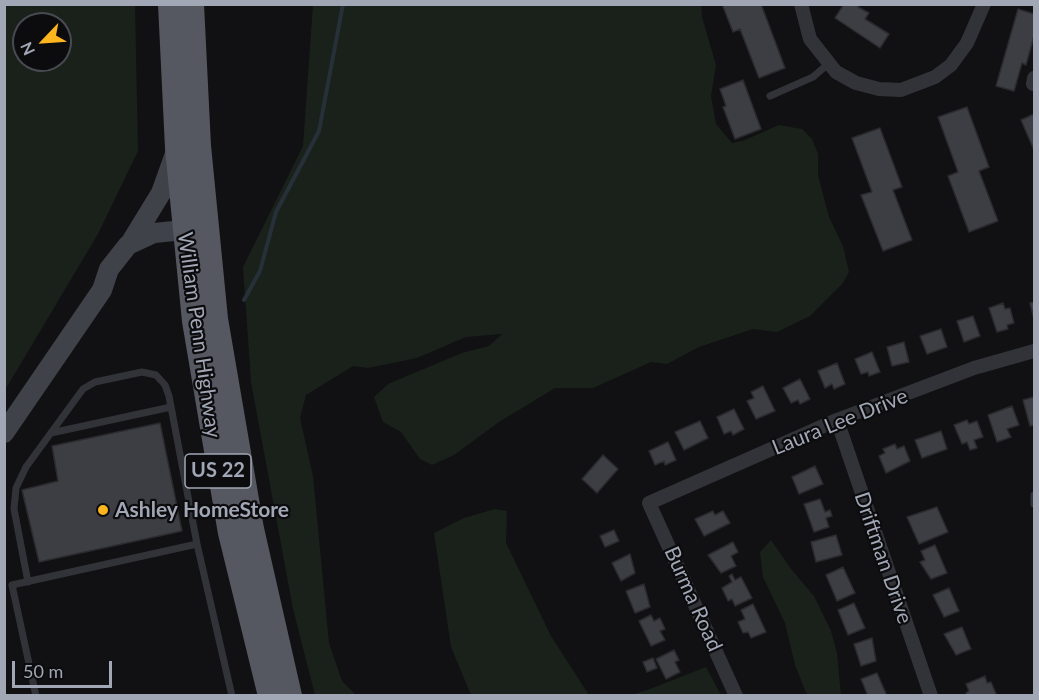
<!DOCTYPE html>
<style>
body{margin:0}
#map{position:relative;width:1039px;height:700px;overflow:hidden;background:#111113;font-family:Lato,sans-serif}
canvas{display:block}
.frame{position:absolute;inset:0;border:6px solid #a1a7b5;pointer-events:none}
.north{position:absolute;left:12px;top:12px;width:60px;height:60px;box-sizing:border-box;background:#0c0c0e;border:2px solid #484a51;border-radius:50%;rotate:245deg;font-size:16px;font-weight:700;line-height:24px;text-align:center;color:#a1a7b5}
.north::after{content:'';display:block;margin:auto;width:21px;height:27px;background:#ffb51d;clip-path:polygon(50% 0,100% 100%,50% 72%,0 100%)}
.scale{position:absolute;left:12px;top:661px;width:100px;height:27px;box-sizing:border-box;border:3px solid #a1a7b5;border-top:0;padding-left:8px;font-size:18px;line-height:21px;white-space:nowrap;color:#a1a7b5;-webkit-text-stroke:4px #0c0c0e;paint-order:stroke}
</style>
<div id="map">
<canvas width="1039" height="700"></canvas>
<div class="frame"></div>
<div class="north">N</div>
<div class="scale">50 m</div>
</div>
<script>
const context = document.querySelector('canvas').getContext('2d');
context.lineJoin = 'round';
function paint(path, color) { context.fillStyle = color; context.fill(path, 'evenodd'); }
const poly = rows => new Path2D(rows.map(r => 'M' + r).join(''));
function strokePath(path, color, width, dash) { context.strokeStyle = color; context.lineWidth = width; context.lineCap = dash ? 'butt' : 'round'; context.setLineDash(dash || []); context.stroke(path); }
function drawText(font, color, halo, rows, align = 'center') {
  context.font = font + ' Lato,sans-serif'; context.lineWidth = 4.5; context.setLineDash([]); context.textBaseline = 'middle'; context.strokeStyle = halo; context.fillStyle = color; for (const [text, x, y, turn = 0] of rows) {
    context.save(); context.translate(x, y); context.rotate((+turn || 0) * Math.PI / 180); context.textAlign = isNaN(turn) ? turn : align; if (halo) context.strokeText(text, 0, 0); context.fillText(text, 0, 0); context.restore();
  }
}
const green = poly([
 [5,4,135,5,138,151,98,234,5,390],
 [24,24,60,24,60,60,24,60],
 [701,4,702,17,716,65,711,96,716,124,732,143,745,140,779,125,802,129,812,139,818,154,818,175,829,217,843,246,849,272,843,283,810,316,777,332,753,329,699,347,667,364,651,362,593,388,555,388,499,422,454,455,432,465,420,459,401,432,383,422,374,397,388,384,462,353,489,346,502,334,466,337,417,358,368,368,353,366,306,395,300,418,313,476,329,643,342,681,356,695,315,695,293,609,251,382,243,267,303,146,313,5],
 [495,509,507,511,506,543,551,636,589,695,471,695,451,647,434,533,464,518],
 [771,540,791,569,814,596,831,631,837,653,841,695,807,695,795,665,785,623,763,577,760,552],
 [706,667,721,695,632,695,650,689]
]);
const stream = poly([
 [244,300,260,271,276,212,319,131,343,4]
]);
const building = poly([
 [722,4,761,4,785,68,759,78,740,29,733,32,722,4],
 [844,4,860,4,858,7,869,13,865,19,889,34,880,48,835,18,844,4],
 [1018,9,1034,14,1034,36,1026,65,1022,63,1014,91,996,86,1018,9],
 [743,80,761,129,735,139,723,107,726,106,720,89,743,80],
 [967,107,989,167,979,171,998,221,969,232,948,176,958,172,938,117,967,107],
 [1034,114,1034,150,1021,120,1034,114],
 [880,128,902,187,893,190,912,240,883,251,861,195,872,192,852,138,880,128],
 [1034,302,1034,319,1030,303,1034,302],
 [1003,303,1005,309,1010,308,1014,323,1007,325,1008,329,997,332,989,308,1003,303],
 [973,316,980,336,964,342,957,321,973,316],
 [941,329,947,347,927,354,920,336,941,329],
 [904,342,909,362,892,366,887,347,904,342],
 [872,352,880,372,869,376,868,372,861,374,855,359,872,352],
 [837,363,845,384,834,389,832,384,825,388,818,371,837,363],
 [800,379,810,399,800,404,798,400,791,403,783,388,800,379],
 [763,386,775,411,756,419,747,401,754,398,751,392,763,386],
 [1034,397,1034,425,1030,426,1023,400,1034,397],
 [1012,406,1019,425,1007,429,1011,437,997,442,988,415,1012,406],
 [734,409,744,429,733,435,731,431,724,434,717,417,734,409],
 [967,420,969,424,977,421,983,437,974,440,977,448,970,450,967,442,962,444,954,425,967,420],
 [700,421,708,438,684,450,675,432,700,421],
 [160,423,182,531,39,562,22,490,58,481,52,446,160,423],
 [941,431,947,449,922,458,915,440,941,431],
 [668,442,676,460,665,465,664,461,655,465,649,451,668,442],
 [895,444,897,449,904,446,910,461,886,473,879,456,885,453,883,449,895,444],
 [603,455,618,469,597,493,582,479,603,455],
 [815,466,823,484,799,494,792,477,815,466],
 [820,499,825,512,830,510,832,516,826,518,829,527,814,532,804,504,820,499],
 [937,507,948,532,919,544,907,517,937,507],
 [713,511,715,515,723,511,730,523,704,536,695,519,713,511],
 [614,530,619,541,605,547,600,536,614,530],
 [836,535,842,555,816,562,811,542,836,535],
 [733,542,738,552,731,556,736,566,721,573,708,555,733,542],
 [935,545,947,573,931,579,920,562,925,560,921,551,935,545],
 [630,554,635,573,621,581,612,563,630,554],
 [843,567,855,593,837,601,826,575,843,567],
 [732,574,735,580,741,577,752,598,735,606,732,599,728,601,722,588,732,582,729,576,732,574],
 [644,584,650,607,635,613,626,591,644,584],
 [949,588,959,611,944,617,933,595,949,588],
 [854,603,865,628,848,635,838,610,854,603],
 [753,604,766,632,751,638,748,632,743,633,738,622,745,619,741,610,753,604],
 [651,615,654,621,660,618,665,629,660,631,665,640,651,646,639,621,651,615],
 [962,627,971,649,956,655,944,634,962,627],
 [872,638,876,661,861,666,854,644,872,638],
 [674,650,679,660,675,662,680,672,666,679,656,659,674,650],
 [653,658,657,668,647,672,643,662,653,658],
 [877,673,887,696,868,696,861,679,877,673],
 [985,676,987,683,991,682,997,696,967,696,966,693,969,691,966,684,985,676]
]);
const service = poly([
 [770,96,813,77,828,64],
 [51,433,171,407],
 [1034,495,1034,504],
 [28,582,14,509,16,488,26,467,83,389,95,382,142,372,156,375,165,385,169,396,197,544],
 [36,696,12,585,197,544,232,696]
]);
const minor = poly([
 [801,4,810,39,836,72,856,83,879,89,901,90,935,77,951,65,967,43,984,4],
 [1033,84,1034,78],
 [837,420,931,696],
 [736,696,649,503,837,420,974,368,1034,351]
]);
const secondary = poly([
 [131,242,161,193,175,154],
 [4,433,102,290,109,269,128,245,154,233,184,230,199,233]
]);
const trunk = poly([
 [170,4,177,148,194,321,230,533,270,696],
 [192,4,199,146,216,319,252,529,290,696]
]);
const markers = [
 [103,510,6,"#ffb51d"]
];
const shields = [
 [218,471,66]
];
const shieldNames = [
 ["US 22",218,471]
];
const streetNames = [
 ["William Penn Highway",199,335,82],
 ["Laura Lee Drive",840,422,-22],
 ["Driftman Drive",883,558,71],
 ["Burma Road",693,599,66]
];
const poiNames = [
 ["Ashley HomeStore",115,510]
];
paint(green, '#19211a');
strokePath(stream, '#273038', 4);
paint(building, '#3d3e43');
strokePath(building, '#2b2b2f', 1.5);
strokePath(service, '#323338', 7);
strokePath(minor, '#323338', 14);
strokePath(secondary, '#404249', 20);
strokePath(trunk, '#565861', 24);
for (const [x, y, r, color] of markers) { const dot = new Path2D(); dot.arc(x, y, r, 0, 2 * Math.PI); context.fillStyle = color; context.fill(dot); strokePath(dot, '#0c0c0e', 2); }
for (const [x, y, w] of shields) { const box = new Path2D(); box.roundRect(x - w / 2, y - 17, w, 34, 4.5); context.fillStyle = '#0c0c0e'; context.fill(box); strokePath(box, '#a1a7b5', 1.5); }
drawText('bold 20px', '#a1a7b5', null, shieldNames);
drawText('21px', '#a1a7b5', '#0c0c0e', streetNames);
drawText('bold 21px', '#a1a7b5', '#0c0c0e', poiNames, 'left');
</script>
